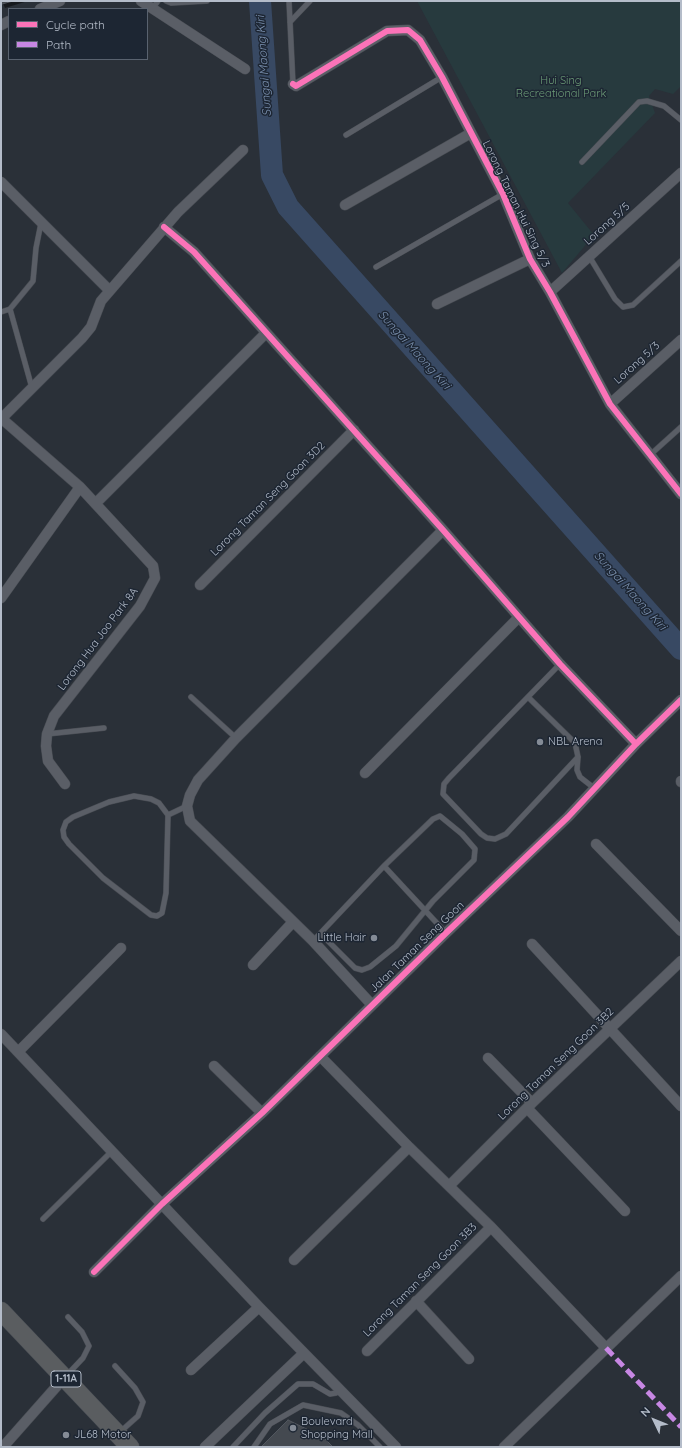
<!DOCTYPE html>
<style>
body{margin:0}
#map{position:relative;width:682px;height:1448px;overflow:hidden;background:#2a3038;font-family:Quicksand,sans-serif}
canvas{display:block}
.frame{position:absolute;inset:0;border:2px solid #b4bcc9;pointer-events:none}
.legend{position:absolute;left:8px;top:8px;width:140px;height:52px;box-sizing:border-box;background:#1d2633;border:1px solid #59626f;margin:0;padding:5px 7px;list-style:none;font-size:12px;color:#b4bcc9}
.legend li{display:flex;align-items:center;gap:8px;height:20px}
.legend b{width:20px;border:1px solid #59626f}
.north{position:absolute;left:634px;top:1400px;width:40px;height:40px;-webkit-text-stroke:3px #1d2633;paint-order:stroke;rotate:313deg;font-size:11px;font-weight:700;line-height:16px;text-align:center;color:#b4bcc9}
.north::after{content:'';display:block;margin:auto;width:14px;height:18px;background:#b4bcc9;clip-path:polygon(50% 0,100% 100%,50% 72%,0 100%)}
</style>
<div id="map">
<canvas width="682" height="1448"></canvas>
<div class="frame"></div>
<ul class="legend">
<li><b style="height:5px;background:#fb73b8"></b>Cycle path</li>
<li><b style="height:5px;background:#c787e3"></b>Path</li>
</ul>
<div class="north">N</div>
</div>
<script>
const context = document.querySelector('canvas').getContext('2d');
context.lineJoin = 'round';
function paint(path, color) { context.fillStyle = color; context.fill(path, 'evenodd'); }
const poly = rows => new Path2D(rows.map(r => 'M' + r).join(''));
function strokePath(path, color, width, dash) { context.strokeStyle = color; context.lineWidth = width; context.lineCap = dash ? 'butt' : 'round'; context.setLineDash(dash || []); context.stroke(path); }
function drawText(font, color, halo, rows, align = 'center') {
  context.font = font + ' Quicksand,sans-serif'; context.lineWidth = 3; context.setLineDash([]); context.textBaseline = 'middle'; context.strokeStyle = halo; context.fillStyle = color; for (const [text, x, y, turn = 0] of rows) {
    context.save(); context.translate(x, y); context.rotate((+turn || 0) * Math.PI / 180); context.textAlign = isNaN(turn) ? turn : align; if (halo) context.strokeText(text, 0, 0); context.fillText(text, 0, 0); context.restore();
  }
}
const green = poly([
 [417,1,681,2,681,86,673,94,655,89,649,96,655,113,568,203,594,235,562,273]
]);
const shadow = poly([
 [2,1,28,1,5,8]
]);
const river = poly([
 [260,1,272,175,288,207,681,649]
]);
const building = poly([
 [1,1,13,1,2,4,1,1],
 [288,1420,323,1437,333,1447,261,1447,288,1420]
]);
const lane = poly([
 [166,1,171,3,207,1],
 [289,1,293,84],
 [152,9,158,1],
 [290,22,310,1],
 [346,135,442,77],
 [582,162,639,102,647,101,664,106,681,120],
 [589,256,615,299,623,307,633,305,681,261],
 [376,267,503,194],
 [1,312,10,309],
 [32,388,10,309,33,281,36,248,41,223],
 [650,455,681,427],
 [560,664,449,778,444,784,443,794,481,834,487,838,495,839,506,834,578,757],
 [191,697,236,738],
 [528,697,575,743,578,757,577,770,580,777,594,788],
 [47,734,104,728],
 [134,796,151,799,159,803,168,815,166,893,162,913,157,916,151,915,103,878,69,844,64,837,63,830,66,822,73,817,109,802,134,796],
 [168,815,187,806],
 [384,866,446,933],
 [313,941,384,866,433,819,440,816,462,834,475,849,474,860,433,901,396,946,370,967,362,970,355,968,321,934],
 [43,1219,112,1151],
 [115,1366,135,1388,143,1402,138,1416,120,1432],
 [67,1375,83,1358,89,1346,82,1332,68,1317],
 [233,1447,265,1413,298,1384,313,1384,330,1394,336,1393,339,1389],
 [254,1447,270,1424,303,1405,341,1413,358,1425,380,1447]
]);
const street = poly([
 [141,1,245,69],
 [40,9,60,1],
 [1,25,9,21],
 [293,84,296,86,387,31,408,30,420,40,442,77,503,194,530,259,550,292,610,404,681,494],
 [1,182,109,290],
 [345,205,471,133],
 [164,227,194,252,443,530,560,664,636,744],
 [550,292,681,173],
 [437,304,530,259],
 [610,404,681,340],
 [1,418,80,487,153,566,155,578,140,606,54,716,47,734,46,746,48,761,65,784],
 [1,419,82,338,91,327,101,301,178,212,243,150],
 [96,503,266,333],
 [200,585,354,430],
 [1,598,80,487],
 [365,773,519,617],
 [681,781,681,782],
 [596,844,681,931],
 [532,944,681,1106],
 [253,965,292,923],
 [372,1005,313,941,190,821,187,806,190,795,198,780,236,738,443,530],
 [1,1034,259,1307,396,1447],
 [19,1051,121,948],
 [320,1056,409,1147,491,1227,606,1348],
 [488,1058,532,1103],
 [214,1066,262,1113],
 [527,1108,625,1211],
 [449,1186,532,1103,681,961],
 [294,1260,409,1147],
 [94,1272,162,1204,262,1113,446,933,568,817,636,744,681,700],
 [416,1301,469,1359],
 [367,1351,491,1227],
 [191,1370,259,1307],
 [3,1447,64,1378],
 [205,1447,304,1353],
 [504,1447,681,1276]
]);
const highway = poly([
 [1,1311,130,1447]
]);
const quiet = poly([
 [606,1348,681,1427]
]);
const cycleway = poly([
 [293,84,296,86,387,31,408,30,420,40,442,77,503,194,530,259,550,292,610,404,681,494],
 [164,227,194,252,443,530,560,664,636,744],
 [94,1272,162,1204,262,1113,446,933,568,817,636,744,681,700]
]);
const markers = [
 [540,742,4,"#848b96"],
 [374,938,4,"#848b96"],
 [293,1428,4,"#848b96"],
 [66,1435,4,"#848b96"]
];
const shields = [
 [66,1379,30]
];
const shieldNames = [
 ["1-11A",66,1379]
];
const parkNames = [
 ["Hui Sing",561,81],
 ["Recreational Park",561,94]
];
const streetNames = [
 ["Lorong Taman Hui Sing 5/3",516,204,64],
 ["Lorong 5/5",607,224,-42],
 ["Lorong 5/3",637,363,-42],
 ["Lorong Taman Seng Goon 3D2",268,499,-45],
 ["Lorong Hua Joo Park 8A",98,639,-53],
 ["Jalan Taman Seng Goon",417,947,-44],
 ["Lorong Taman Seng Goon 3B2",556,1064,-44],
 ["Lorong Taman Seng Goon 3B3",420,1280,-45]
];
const poiNames = [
 ["NBL Arena",548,742],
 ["Little Hair",366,938,"right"],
 ["Boulevard",301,1422],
 ["Shopping Mall",301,1435],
 ["JL68 Motor",74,1435]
];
const waterNames = [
 ["Sungai Maong Kiri",264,66,-94],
 ["Sungai Maong Kiri",414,350,48],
 ["Sungai Maong Kiri",630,591,48]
];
paint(green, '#273a3e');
paint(shadow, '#0007');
strokePath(river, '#384963', 22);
paint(building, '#444950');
strokePath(building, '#52575f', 1);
strokePath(lane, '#484c53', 6);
strokePath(street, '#484c53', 11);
strokePath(highway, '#474c53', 19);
strokePath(lane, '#5a5e66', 5);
strokePath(street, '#5a5e66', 10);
strokePath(highway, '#5a5d60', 18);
strokePath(quiet, '#c787e3', 5, [10, 5]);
strokePath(cycleway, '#fb73b8', 6);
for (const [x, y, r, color] of markers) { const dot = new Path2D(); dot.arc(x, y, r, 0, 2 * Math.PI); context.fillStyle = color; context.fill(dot); strokePath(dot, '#1d2633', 1.5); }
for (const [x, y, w] of shields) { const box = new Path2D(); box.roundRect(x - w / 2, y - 8, w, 16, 3); context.fillStyle = '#1d2633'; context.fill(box); strokePath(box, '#b4bcc9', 1); }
drawText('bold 10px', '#b4bcc9', null, shieldNames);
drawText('11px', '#6b9a76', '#1d2633', parkNames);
drawText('11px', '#b4bcc9', '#1d2633', streetNames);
drawText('11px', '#b4bcc9', '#1d2633', poiNames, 'left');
drawText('italic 12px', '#7c92b1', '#1d2633', waterNames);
</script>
